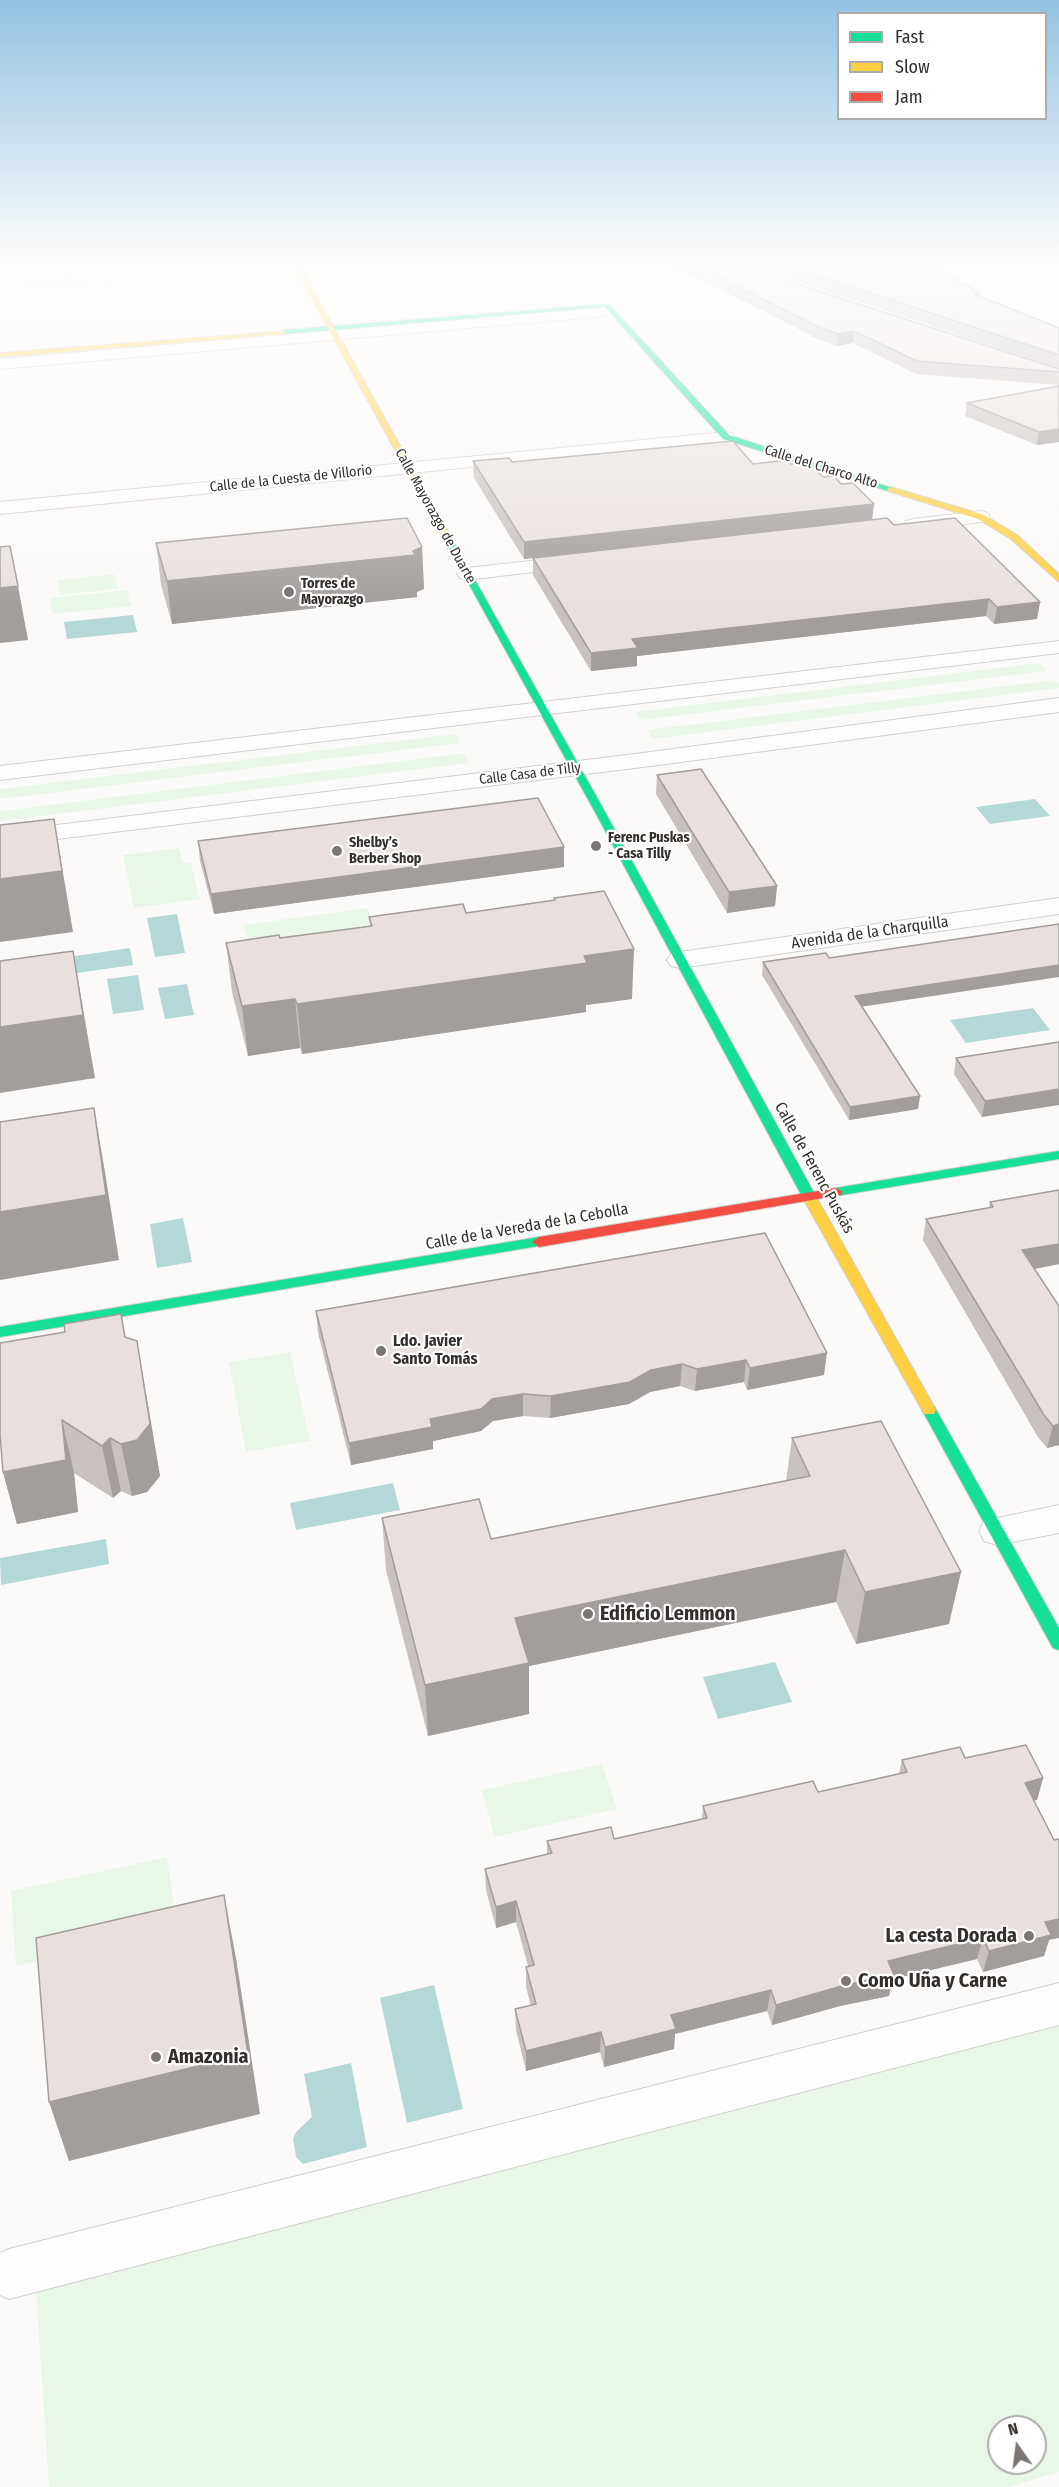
<!DOCTYPE html>
<meta charset="utf-8">
<style>
body{margin:0}
#map{position:relative;width:1059px;height:2487px;overflow:hidden;background:#fcfaf8;font-family:"Fira Sans Condensed",sans-serif}
canvas{display:block}
.legend{position:absolute;left:837px;top:12px;width:210px;height:108px;box-sizing:border-box;background:#fff;border:2px solid #aeacab;margin:0;padding:8px 10px;list-style:none;font-size:18px;color:#352f2c}
.legend li{display:flex;align-items:center;gap:12px;height:30px}
.legend b{width:30px;border:2px solid #aeacab}
.north{position:absolute;left:987px;top:2415px;width:60px;height:60px;box-sizing:border-box;background:#fff;border:2px solid #aeacab;border-radius:50%;rotate:346deg;font-size:16px;font-weight:700;line-height:24px;text-align:center;color:#352f2c}
.north::after{content:'';display:block;margin:auto;width:21px;height:27px;background:#7b7673;clip-path:polygon(50% 0,100% 100%,50% 72%,0 100%)}
</style>
<div id="map">
<canvas width="1059" height="2487"></canvas>
<ul class="legend">
<li><b style="height:8px;background:#16e098"></b>Fast</li>
<li><b style="height:8px;background:#ffcf43"></b>Slow</li>
<li><b style="height:8px;background:#f24e42"></b>Jam</li>
</ul>
<div class="north">N</div>
</div>
<script>
const context = document.querySelector('canvas').getContext('2d');
context.lineJoin = 'round';
function paint(path, color) { context.fillStyle = color; context.fill(path, 'evenodd'); }
const poly = rows => new Path2D(rows.map(r => 'M' + r).join(''));
function strokePath(path, color, width, dash) { context.strokeStyle = color; context.lineWidth = width; context.lineCap = dash ? 'butt' : 'round'; context.setLineDash(dash || []); context.stroke(path); }
function drawText(font, color, halo, rows, align = 'center') {
  context.font = font + ' "Fira Sans Condensed",sans-serif'; context.lineWidth = 4.5; context.setLineDash([]); context.textBaseline = 'middle'; context.strokeStyle = halo; context.fillStyle = color; for (const [text, x, y, turn = 0] of rows) {
    context.save(); context.translate(x, y); context.rotate((+turn || 0) * Math.PI / 180); context.textAlign = isNaN(turn) ? turn : align; if (halo) context.strokeText(text, 0, 0); context.fillText(text, 0, 0); context.restore();
  }
}
const green = poly([
 [114,574,118,589,60,595,57,580],
 [127,590,131,606,53,614,50,598],
 [1040,663,1047,671,640,720,635,712],
 [1056,680,1059,683,1059,688,652,739,647,730],
 [456,734,459,743,0,799,0,789],
 [464,753,468,763,0,821,0,811],
 [179,848,183,863,191,863,200,899,134,908,123,855],
 [368,908,376,931,250,948,243,925],
 [290,1352,310,1441,246,1452,229,1362],
 [602,1764,617,1809,494,1837,482,1790],
 [167,1857,177,1929,16,1966,11,1891],
 [1059,1985,1059,2472,1009,2487,49,2487,33,2246],
 [999,2427,1035,2427,1035,2463,999,2463]
]);
const water = poly([
 [133,615,137,632,67,639,64,622],
 [1035,799,1050,816,990,824,976,807],
 [177,914,185,953,155,957,147,918],
 [130,948,133,965,70,974,68,957],
 [138,975,144,1010,113,1014,107,979],
 [187,984,194,1015,165,1019,158,988],
 [1033,1008,1050,1030,966,1043,950,1020],
 [183,1218,192,1262,157,1268,150,1224],
 [393,1483,400,1510,296,1530,290,1503],
 [106,1539,109,1564,1,1585,0,1558],
 [775,1662,792,1702,718,1719,703,1677],
 [434,1985,463,2109,407,2123,380,1998],
 [351,2063,367,2147,303,2164,296,2157,293,2138,297,2131,312,2117,304,2074]
]);
const street = poly([
 [262,261,301,261,302,263,295,267,0,289,0,281,262,261],
 [613,307,618,309,621,312,618,315,0,369,0,359,613,307],
 [726,432,732,433,735,437,732,441,0,514,0,502,726,432],
 [981,511,988,513,990,517,988,521,913,531,906,529,904,525,906,521,913,519,981,511],
 [575,556,582,558,585,562,582,566,467,580,460,578,457,574,460,570,467,568,575,556],
 [1059,641,1059,653,0,780,0,766,1059,641],
 [1059,698,1059,712,643,767,0,846,0,832,643,753,1059,698],
 [1059,898,1059,914,680,968,671,966,667,960,671,954,680,952,1059,898],
 [1059,1505,1059,1533,997,1545,984,1541,979,1531,984,1521,1059,1505],
 [1059,1983,1059,2025,9,2299,0,2295,0,2253,9,2249,1059,1983]
]);
const fast = poly([
 [609,304,729,435,895,489,888,491,723,439,605,307,284,334,281,332,284,330,609,304],
 [445,537,452,539,604,810,818,1200,816,1203,811,1204,804,1200,594,810,444,539,445,537],
 [1059,1151,1059,1159,836,1196,829,1192,836,1188,1059,1151],
 [539,1237,544,1239,546,1242,544,1245,0,1337,0,1327,539,1237],
 [929,1405,934,1406,1059,1628,1059,1650,1053,1648,922,1410,924,1406,929,1405]
]);
const slow = poly([
 [291,261,297,261,452,539,451,541,444,539,291,261],
 [286,331,284,334,0,357,0,353,286,331],
 [891,487,984,515,1017,535,1059,574,1059,582,1011,539,978,519,888,491,887,489,891,487],
 [811,1196,818,1200,936,1410,934,1414,924,1414,922,1410,804,1200,811,1196]
]);
const jam = poly([
 [836,1188,843,1192,841,1195,539,1247,532,1242,539,1237,836,1188]
]);
const wall = poly([
 [659,261,743,261,779,278,1059,369,1059,385,916,374,853,343,837,346,818,339,718,288],
 [749,261,920,261,980,293,980,297,1059,328,1059,368,790,279],
 [1059,386,1059,442,1037,445,965,416,967,403],
 [473,461,791,464,805,467,823,477,872,520,894,525,1040,602,1037,619,994,624,986,616,856,631,637,656,637,666,591,671,533,575,533,558,524,559,474,478],
 [156,543,422,547,424,589,417,592,417,597,172,624,161,585],
 [657,775,777,886,775,906,727,913,656,794],
 [198,841,564,847,564,867,214,914,200,861],
 [554,898,632,999,586,1005,586,1012,302,1054,300,1048,248,1056,232,992,226,943,280,938,370,926,369,917,466,913,554,901],
 [763,962,920,1096,918,1109,849,1120,762,975],
 [1059,1042,982,1117,954,1074,956,1058],
 [1059,1190,1059,1264,1035,1269,1059,1306,1059,1445,1047,1448,1038,1437,923,1240,926,1219,989,1208,990,1202],
 [765,1233,824,1375,747,1390,744,1382,695,1391,680,1386,650,1392,629,1404,550,1418,523,1416,493,1421,481,1431,433,1441,433,1449,351,1465,318,1333,316,1311],
 [125,1337,146,1393,160,1476,147,1492,132,1496,121,1491,113,1498,74,1473,78,1512,17,1524,3,1472],
 [792,1438,949,1624,856,1644,836,1602,529,1666,529,1714,428,1736,386,1570,382,1518,491,1539,786,1481],
 [965,1758,1043,1778,1037,1800,1034,1800,1049,1940,1044,1956,983,1972,977,1959,893,1979,889,1996,840,2006,772,2025,767,2011,675,2034,674,2049,604,2067,600,2052,526,2071,516,2030,515,2009,531,2006,526,1987,526,1967,528,1966,516,1922,496,1928,486,1890,485,1869,547,1854,547,1841,614,1839,702,1819,703,1806,818,1792,899,1774,902,1760]
]);
const shadedWall = poly([
 [854,331,853,343,837,346,838,334],
 [1059,429,1059,442,1037,445,1039,432],
 [874,504,872,521,524,559,524,542],
 [422,547,424,589,417,592,417,597,172,624,167,581,413,551],
 [18,586,28,640,0,643,0,588],
 [989,599,986,616,637,656,637,666,591,671,591,653,632,639],
 [1040,602,1037,619,994,624,997,607],
 [54,819,73,932,0,942,0,879],
 [564,847,564,867,214,914,211,894],
 [777,886,775,906,727,913,729,892],
 [634,949,632,999,586,1005,586,1012,302,1054,297,1004,584,956],
 [73,951,95,1078,0,1093,0,1027],
 [1059,965,1059,977,853,1008,855,996],
 [295,999,300,1048,248,1056,242,1006],
 [1059,1089,1059,1105,982,1117,985,1101],
 [920,1096,918,1109,849,1120,850,1107],
 [94,1108,105,1172,119,1260,0,1280,0,1212],
 [1059,1244,1059,1264,1018,1272,1022,1250],
 [137,1341,160,1476,147,1492,132,1496,121,1444],
 [827,1353,824,1375,747,1390,750,1368],
 [746,1360,744,1382,695,1391,697,1369],
 [682,1364,680,1386,650,1392,629,1404,550,1418,551,1396,651,1370],
 [523,1394,523,1416,493,1421,481,1431,433,1441,433,1449,351,1465,349,1443,430,1419,492,1399],
 [62,1420,74,1473,78,1512,17,1524,3,1472],
 [1059,1424,1059,1445,1047,1448,1053,1426],
 [110,1438,121,1491,113,1498,102,1446],
 [845,1550,836,1602,529,1666,529,1714,428,1736,425,1685,515,1618],
 [961,1572,949,1624,856,1644,865,1592],
 [1043,1778,1037,1800,1019,1804,1025,1783],
 [224,1895,236,1958,260,2114,69,2161,49,2102],
 [516,1901,516,1922,496,1928,496,1907],
 [1059,1919,1059,1938,1049,1940,1044,1956,983,1972,989,1951,1045,1922],
 [983,1938,977,1959,893,1979,889,1996,840,2006,772,2025,776,2005,888,1961],
 [771,1990,767,2011,675,2034,674,2049,604,2067,605,2047,671,2015],
 [601,2032,600,2052,526,2071,526,2051]
]);
const building = poly([
 [684,261,743,261,779,278,1059,369,1059,372,917,361,854,331,838,334,819,327,719,277,684,261],
 [776,261,920,261,980,293,974,294,1059,328,1059,355,791,267,776,261],
 [1059,386,1059,429,1039,432,967,403,1059,386],
 [733,441,753,464,788,460,791,464,801,463,805,467,815,469,823,477,834,476,841,484,853,483,874,504,524,542,473,461,509,458,512,462,733,441],
 [407,518,422,547,413,551,415,555,167,581,156,543,407,518],
 [887,518,894,525,955,518,1040,602,997,607,989,599,632,639,638,648,591,653,533,558,887,518],
 [10,546,18,586,0,588,0,547,10,546],
 [701,769,777,886,729,892,657,775,701,769],
 [538,798,564,847,211,894,198,841,538,798],
 [54,819,62,871,0,879,0,825,54,819],
 [604,891,634,949,584,956,587,963,297,1004,295,999,242,1006,226,943,279,935,280,938,372,926,369,917,463,904,466,913,555,900,554,898,604,891],
 [1059,924,1059,965,855,996,920,1096,850,1107,763,962,826,953,829,958,1059,924],
 [73,951,83,1015,0,1027,0,961,73,951],
 [1059,1042,1059,1089,985,1101,956,1058,1059,1042],
 [94,1108,106,1195,0,1212,0,1122,94,1108],
 [1059,1190,1059,1244,1022,1250,1059,1306,1059,1424,1053,1426,1044,1415,926,1219,993,1207,990,1202,1059,1190],
 [765,1233,827,1353,750,1368,746,1360,697,1369,682,1364,651,1370,630,1382,551,1396,523,1394,492,1399,481,1409,430,1419,432,1427,349,1443,316,1311,765,1233],
 [121,1314,125,1337,137,1341,150,1424,137,1440,121,1444,110,1438,102,1446,62,1420,66,1460,3,1472,0,1434,0,1343,65,1332,64,1324,121,1314],
 [881,1421,961,1572,865,1592,845,1550,515,1618,529,1663,425,1685,382,1518,479,1499,491,1539,810,1476,792,1438,881,1421],
 [1026,1745,1043,1778,1025,1783,1054,1840,1058,1839,1059,1840,1059,1919,1045,1922,1051,1935,989,1951,983,1938,888,1961,894,1975,845,1985,776,2005,771,1990,671,2015,676,2029,605,2047,601,2032,526,2051,515,2009,536,2004,526,1967,534,1965,516,1901,496,1907,485,1869,552,1853,547,1841,611,1827,614,1839,707,1818,703,1806,813,1781,818,1792,907,1772,902,1760,960,1747,965,1758,1026,1745],
 [224,1895,248,2054,49,2102,36,1938,224,1895]
]);
const markers = [
 [289,592,6,"#7b7673"],
 [596,846,6,"#7b7673"],
 [337,851,6,"#7b7673"],
 [381,1351,6,"#7b7673"],
 [588,1614,6,"#7b7673"],
 [1029,1936,6,"#7b7673"],
 [846,1981,6,"#7b7673"],
 [156,2057,6,"#7b7673"]
];
const farStreetnames = [
 ["Calle del Charco Alto",821,467,17],
 ["Calle de la Cuesta de Villorio",291,479,-6],
 ["Calle Mayorazgo de Duarte",435,516,61],
 ["Calle Casa de Tilly",530,774,-7]
];
const farPoinames = [
 ["Torres de",301,584],
 ["Mayorazgo",301,600],
 ["Ferenc Puskas",608,838],
 ["- Casa Tilly",608,854],
 ["Shelby’s",349,843],
 ["Berber Shop",349,859]
];
const streetNames = [
 ["Avenida de la Charquilla",870,933,-8],
 ["Calle de Ferenc Puskás",814,1168,61],
 ["Calle de la Vereda de la Cebolla",527,1227,-10]
];
const poiNames = [
 ["Ldo. Javier",393,1342],
 ["Santo Tomás",393,1360]
];
const nearPoinames = [
 ["Edificio Lemmon",600,1614],
 ["La cesta Dorada",1017,1936,"right"],
 ["Como Uña y Carne",858,1981],
 ["Amazonia",168,2057]
];
paint(green, '#e9f7e8');
paint(water, '#b4d8d8');
strokePath(street, '#d2cfcc', 2);
strokePath(fast, '#d2cfcc', 2);
strokePath(slow, '#d2cfcc', 2);
strokePath(jam, '#d2cfcc', 2);
paint(street, '#fffefe');
paint(fast, '#16e098');
paint(slow, '#ffcf43');
paint(jam, '#f24e42');
paint(wall, '#c8c1be');
paint(shadedWall, '#a39d9b');
paint(building, '#e9e0dd');
strokePath(building, '#a39d9b', 1.5);
const sky = context.createLinearGradient(0, 0, 0, 609);
sky.addColorStop(0, '#93c2e2');
sky.addColorStop(0.43, '#fefdfc');
sky.addColorStop(1, '#fefdfc00');
context.fillStyle = sky;
context.fillRect(0, 0, 1059, 609);
for (const [x, y, r, color] of markers) { const dot = new Path2D(); dot.arc(x, y, r, 0, 2 * Math.PI); context.fillStyle = color; context.fill(dot); strokePath(dot, '#fff', 2); }
drawText('14px', '#352f2c', '#fff', farStreetnames);
drawText('bold 14px', '#352f2c', '#fff', farPoinames, 'left');
drawText('16px', '#352f2c', '#fff', streetNames);
drawText('bold 16px', '#352f2c', '#fff', poiNames, 'left');
drawText('bold 20px', '#352f2c', '#fff', nearPoinames, 'left');
</script>
